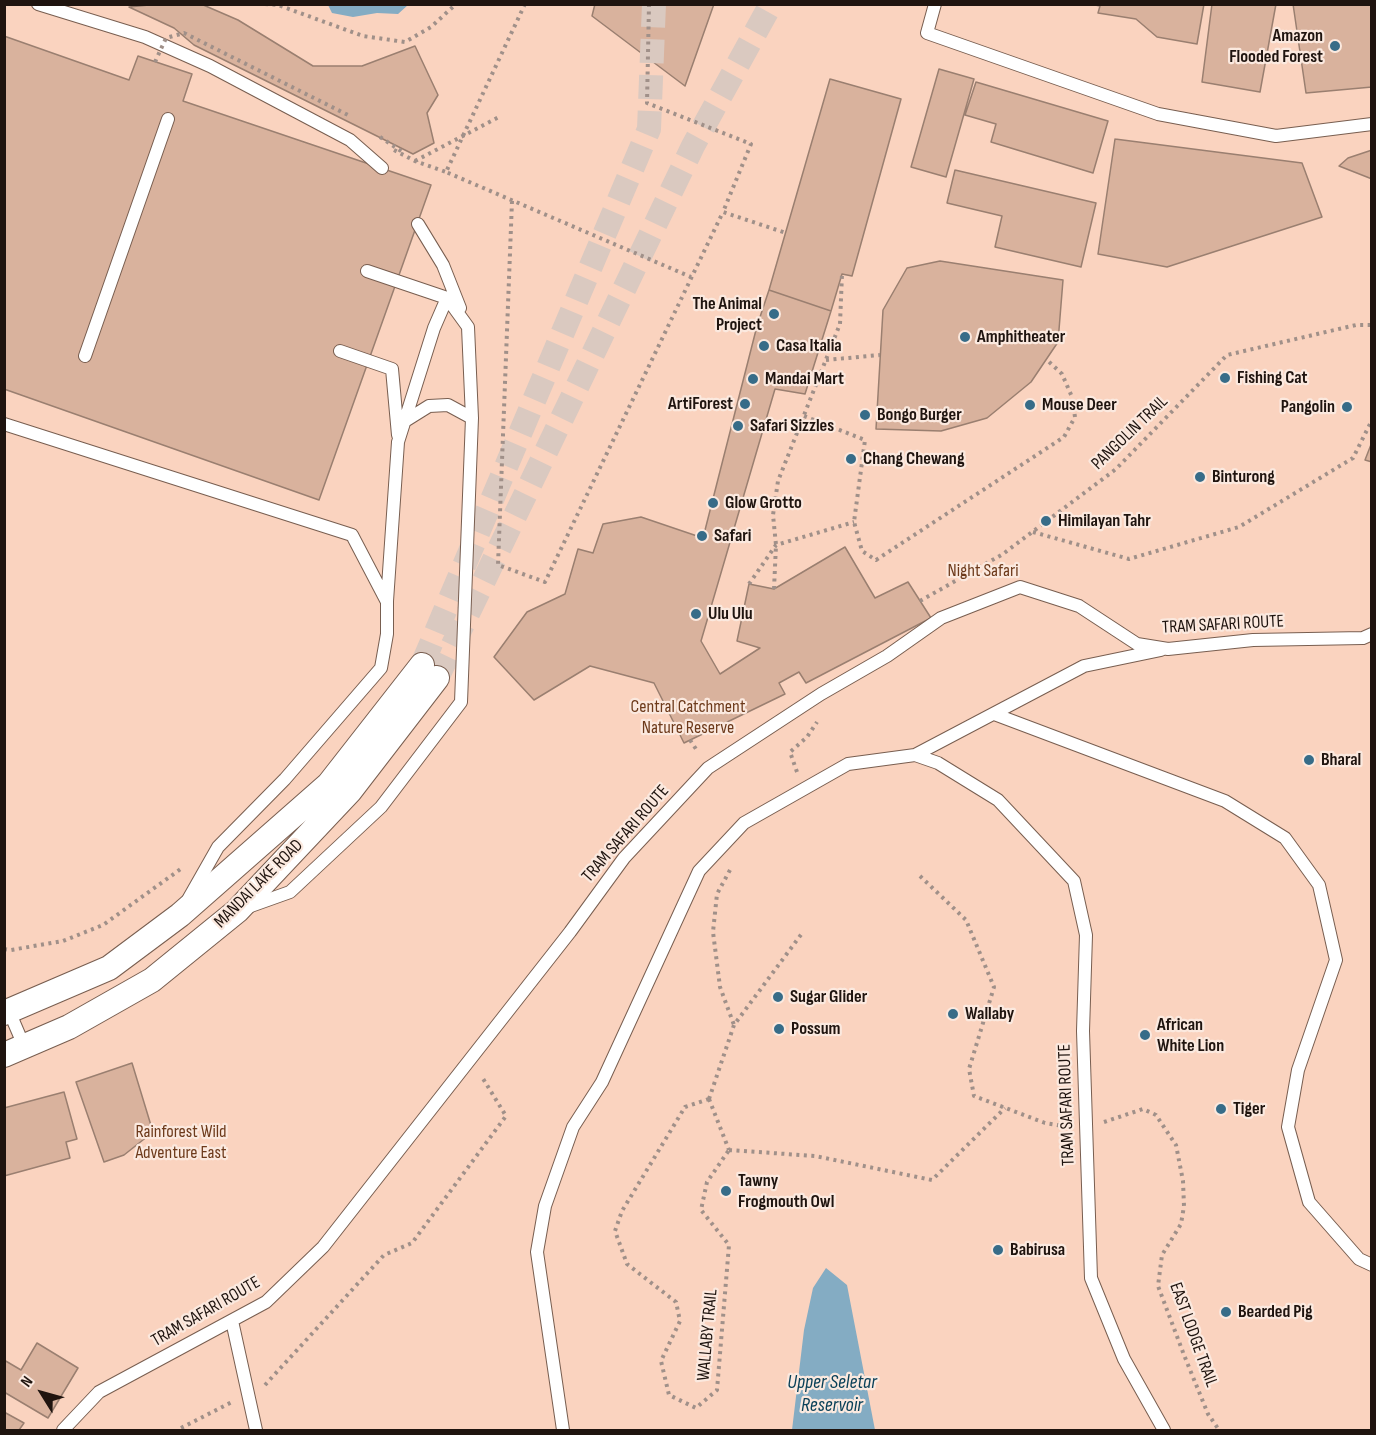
<!DOCTYPE html>
<style>
body{margin:0}
#map{position:relative;width:1376px;height:1435px;overflow:hidden;background:#fbe9df;font-family:"Sofia Sans Condensed",sans-serif}
canvas{display:block}
.frame{position:absolute;inset:0;border:6px solid #1f140f;pointer-events:none}
.north{position:absolute;left:12px;top:1363px;width:60px;height:60px;-webkit-text-stroke:4px #fbe9df;paint-order:stroke;rotate:307deg;font-size:16px;font-weight:700;line-height:24px;text-align:center;color:#1f140f}
.north::after{content:'';display:block;margin:auto;width:21px;height:27px;background:#1f140f;clip-path:polygon(50% 0,100% 100%,50% 72%,0 100%)}
</style>
<div id="map">
<canvas width="1376" height="1435"></canvas>
<div class="frame"></div>
<div class="north">N</div>
</div>
<script>
const context = document.querySelector('canvas').getContext('2d');
context.lineJoin = 'round';
function paint(path, color) { context.fillStyle = color; context.fill(path, 'evenodd'); }
const poly = rows => new Path2D(rows.map(r => 'M' + r).join(''));
function strokePath(path, color, width, dash) { context.strokeStyle = color; context.lineWidth = width; context.lineCap = dash ? 'butt' : 'round'; context.setLineDash(dash || []); context.stroke(path); }
function drawText(font, color, halo, rows, align = 'center') {
  context.font = font + ' "Sofia Sans Condensed",sans-serif'; context.lineWidth = 4.5; context.setLineDash([]); context.textBaseline = 'middle'; context.strokeStyle = halo; context.fillStyle = color; for (const [text, x, y, turn = 0] of rows) {
    context.save(); context.translate(x, y); context.rotate((+turn || 0) * Math.PI / 180); context.textAlign = isNaN(turn) ? turn : align; if (halo) context.strokeText(text, 0, 0); context.fillText(text, 0, 0); context.restore();
  }
}
const green = poly([
 [5,5,1371,5,1371,1430,5,1430]
]);
const water = poly([
 [408,5,398,14,377,13,353,17,332,13,328,5],
 [826,1268,847,1285,875,1430,792,1430,804,1330,813,1288]
]);
const building = poly([
 [159,4,201,4,238,20,313,66,362,66,415,46,438,95,427,113,434,143,413,154,194,45,174,28,129,7,159,4],
 [595,4,714,4,685,86,592,16,595,4],
 [1090,4,1204,4,1197,44,1157,37,1136,19,1098,13,1100,6,1090,4],
 [1212,4,1276,4,1260,92,1202,82,1212,4],
 [1293,4,1372,4,1372,87,1306,93,1293,4],
 [4,36,129,80,138,56,192,74,183,101,431,185,319,500,4,389,4,36],
 [939,69,974,79,946,177,911,167,939,69],
 [830,79,901,99,852,276,842,274,831,311,769,290,830,79],
 [976,82,1108,121,1093,173,991,142,996,124,965,115,976,82],
 [1115,139,1302,163,1322,217,1167,267,1098,254,1115,139],
 [1372,150,1372,179,1339,166,1348,158,1372,150],
 [955,170,1096,203,1081,267,995,247,1002,216,947,203,955,170],
 [940,261,1063,280,1058,342,1031,382,987,418,941,431,876,429,883,310,907,268,940,261],
 [769,290,831,311,805,394,775,389,701,641,720,674,760,648,737,641,749,584,774,589,845,547,875,598,908,582,931,618,806,683,799,672,779,683,785,694,684,743,654,683,590,666,534,700,494,657,527,612,565,594,578,549,593,553,603,524,641,517,703,538,757,326,769,290],
 [1372,442,1372,462,1365,460,1372,442],
 [132,1063,153,1132,124,1155,104,1162,76,1082,132,1063],
 [64,1092,77,1139,66,1142,70,1158,4,1176,4,1108,64,1092],
 [37,1343,78,1368,48,1418,4,1392,4,1360,21,1370,37,1343],
 [4,1412,24,1423,19,1430,4,1430,4,1412]
]);
const minorTunnel = poly([
 [422,665,649,129,654,4],
 [437,678,693,146,771,4]
]);
const path = poly([
 [265,4,278,5,363,36,405,42,431,27,456,4],
 [525,4,446,172,691,277],
 [649,4,647,103,751,144,723,212,786,233],
 [380,137,404,153],
 [394,150,415,161,446,172],
 [415,161,499,117],
 [512,201,498,565,545,582,723,212],
 [826,360,880,355],
 [804,416,865,440,854,522,862,551,876,560,1064,437,1075,417,1072,397,1062,374,1046,359],
 [1033,532,1129,559,1239,527,1353,458,1372,420],
 [749,584,776,545,854,522],
 [774,589,776,545,773,515,778,481,840,324,842,274],
 [920,601,1003,554,1116,469,1227,355,1356,325,1372,325],
 [690,740,698,752],
 [797,772,790,752,807,737,817,722],
 [730,870,717,894,713,932,720,987,734,1025],
 [920,876,966,920,994,987,969,1069,974,1096,1045,1123,1069,1127],
 [4,949,11,950,63,941,103,925,182,868],
 [709,1099,685,1107,622,1211,615,1231,627,1264,676,1302,680,1321,661,1361,669,1395,696,1408,717,1390,729,1245,701,1210,707,1182,729,1150],
 [709,1099,734,1025,803,932],
 [709,1099,729,1150],
 [1104,1122,1143,1109,1156,1115,1176,1145,1183,1181,1184,1206,1181,1224,1162,1255,1158,1286,1184,1355,1208,1414,1219,1430],
 [729,1150,815,1156,932,1180,1005,1108],
 [265,1385,384,1255,412,1243,506,1116,482,1077],
 [181,1428,232,1402]
]);
const service = poly([
 [38,4,145,37,210,66,350,140,382,168],
 [935,4,927,33,1158,114,1276,136,1372,124],
 [418,224,443,265,460,308],
 [367,271,447,298],
 [340,351,392,369,398,435],
 [85,356,168,119],
 [405,421,429,406,448,405,472,418],
 [4,424,352,535,386,600],
 [994,714,1225,801,1285,838,1319,885,1336,960,1298,1070,1288,1127,1309,1202,1359,1259,1372,1265],
 [915,755,1084,666,1161,650],
 [189,898,218,847,285,779,381,668,387,634,387,601,398,442,434,328,447,298,468,327,472,418,461,702,381,807,290,892,248,907],
 [9,1011,24,1046],
 [232,1321,256,1430],
 [63,1430,99,1392,266,1302,323,1247,570,932,624,858,708,768,821,694,887,656,941,618,1020,587,1079,606,1137,644,1168,649,1253,640,1363,638,1372,634],
 [563,1430,537,1252,545,1206,573,1127,602,1082,699,871,744,823,848,764,915,755,938,763,998,800,1074,881,1086,935,1083,1031,1091,1278,1124,1359,1164,1430]
]);
const minor = poly([
 [4,1013,109,968,180,915,329,784,422,665],
 [4,1055,69,1027,152,980,237,911,350,791,437,678]
]);
const pathBridge = poly([
 [155,62,166,38,184,33,350,116]
]);
const markers = [
 [1335,46,6,"#376c88"],
 [774,314,6,"#376c88"],
 [965,337,6,"#376c88"],
 [764,346,6,"#376c88"],
 [1225,378,6,"#376c88"],
 [753,379,6,"#376c88"],
 [745,404,6,"#376c88"],
 [1030,405,6,"#376c88"],
 [1347,407,6,"#376c88"],
 [865,415,6,"#376c88"],
 [738,426,6,"#376c88"],
 [851,459,6,"#376c88"],
 [1200,477,6,"#376c88"],
 [713,503,6,"#376c88"],
 [1046,521,6,"#376c88"],
 [702,536,6,"#376c88"],
 [696,614,6,"#376c88"],
 [1309,760,6,"#376c88"],
 [778,997,6,"#376c88"],
 [953,1014,6,"#376c88"],
 [779,1029,6,"#376c88"],
 [1145,1035,6,"#376c88"],
 [1221,1109,6,"#376c88"],
 [726,1191,6,"#376c88"],
 [998,1250,6,"#376c88"],
 [1226,1312,6,"#376c88"]
];
const poiNames = [
 ["Amazon",1323,36,"right"],
 ["Flooded Forest",1323,57,"right"],
 ["The Animal",762,304,"right"],
 ["Project",762,325,"right"],
 ["Amphitheater",977,337],
 ["Casa Italia",776,346],
 ["Fishing Cat",1237,378],
 ["Mandai Mart",765,379],
 ["ArtiForest",733,404,"right"],
 ["Mouse Deer",1042,405],
 ["Pangolin",1335,407,"right"],
 ["Bongo Burger",877,415],
 ["Safari Sizzles",750,426],
 ["Chang Chewang",863,459],
 ["Binturong",1212,477],
 ["Glow Grotto",725,503],
 ["Himilayan Tahr",1058,521],
 ["Safari",714,536],
 ["Ulu Ulu",708,614],
 ["Bharal",1321,760],
 ["Sugar Glider",790,997],
 ["Wallaby",965,1014],
 ["African",1157,1025],
 ["White Lion",1157,1046],
 ["Possum",791,1029],
 ["Tiger",1233,1109],
 ["Tawny",738,1181],
 ["Frogmouth Owl",738,1202],
 ["Babirusa",1010,1250],
 ["Bearded Pig",1238,1312]
];
const streetNames = [
 ["PANGOLIN TRAIL",1130,433,-44],
 ["TRAM SAFARI ROUTE",1223,625,-3],
 ["TRAM SAFARI ROUTE",626,834,-49],
 ["MANDAI LAKE ROAD",259,884,-45],
 ["TRAM SAFARI ROUTE",1067,1105,-92],
 ["TRAM SAFARI ROUTE",206,1312,-30],
 ["WALLABY TRAIL",708,1335,-85],
 ["EAST LODGE TRAIL",1193,1335,70]
];
const parkNames = [
 ["Night Safari",983,571],
 ["Central Catchment",688,707],
 ["Nature Reserve",688,728],
 ["Rainforest Wild",181,1132],
 ["Adventure East",181,1153]
];
const waterNames = [
 ["Upper Seletar",832,1383],
 ["Reservoir",832,1406]
];
paint(green, '#fad3bf');
paint(water, '#84acc3');
paint(building, '#d9b29d');
strokePath(building, '#9a7f70', 1.5);
strokePath(minorTunnel, '#dac9c0', 24, [24, 12]);
strokePath(service, '#785e50', 14);
strokePath(minor, '#785e50', 26);
strokePath(path, '#a09089', 4, [3, 4.5]);
strokePath(service, '#fff', 12);
strokePath(minor, '#fff', 24);
strokePath(pathBridge, '#a09089', 4, [3, 4.5]);
for (const [x, y, r, color] of markers) { const dot = new Path2D(); dot.arc(x, y, r, 0, 2 * Math.PI); context.fillStyle = color; context.fill(dot); strokePath(dot, '#fbe9df', 2); }
drawText('bold 18px', '#1f140f', '#fbe9df', poiNames, 'left');
drawText('18px', '#1f140f', '#fbe9df', streetNames);
drawText('18px', '#6d3a1b', '#fbe9df', parkNames);
drawText('italic 20px', '#094058', '#fbe9df', waterNames);
</script>
